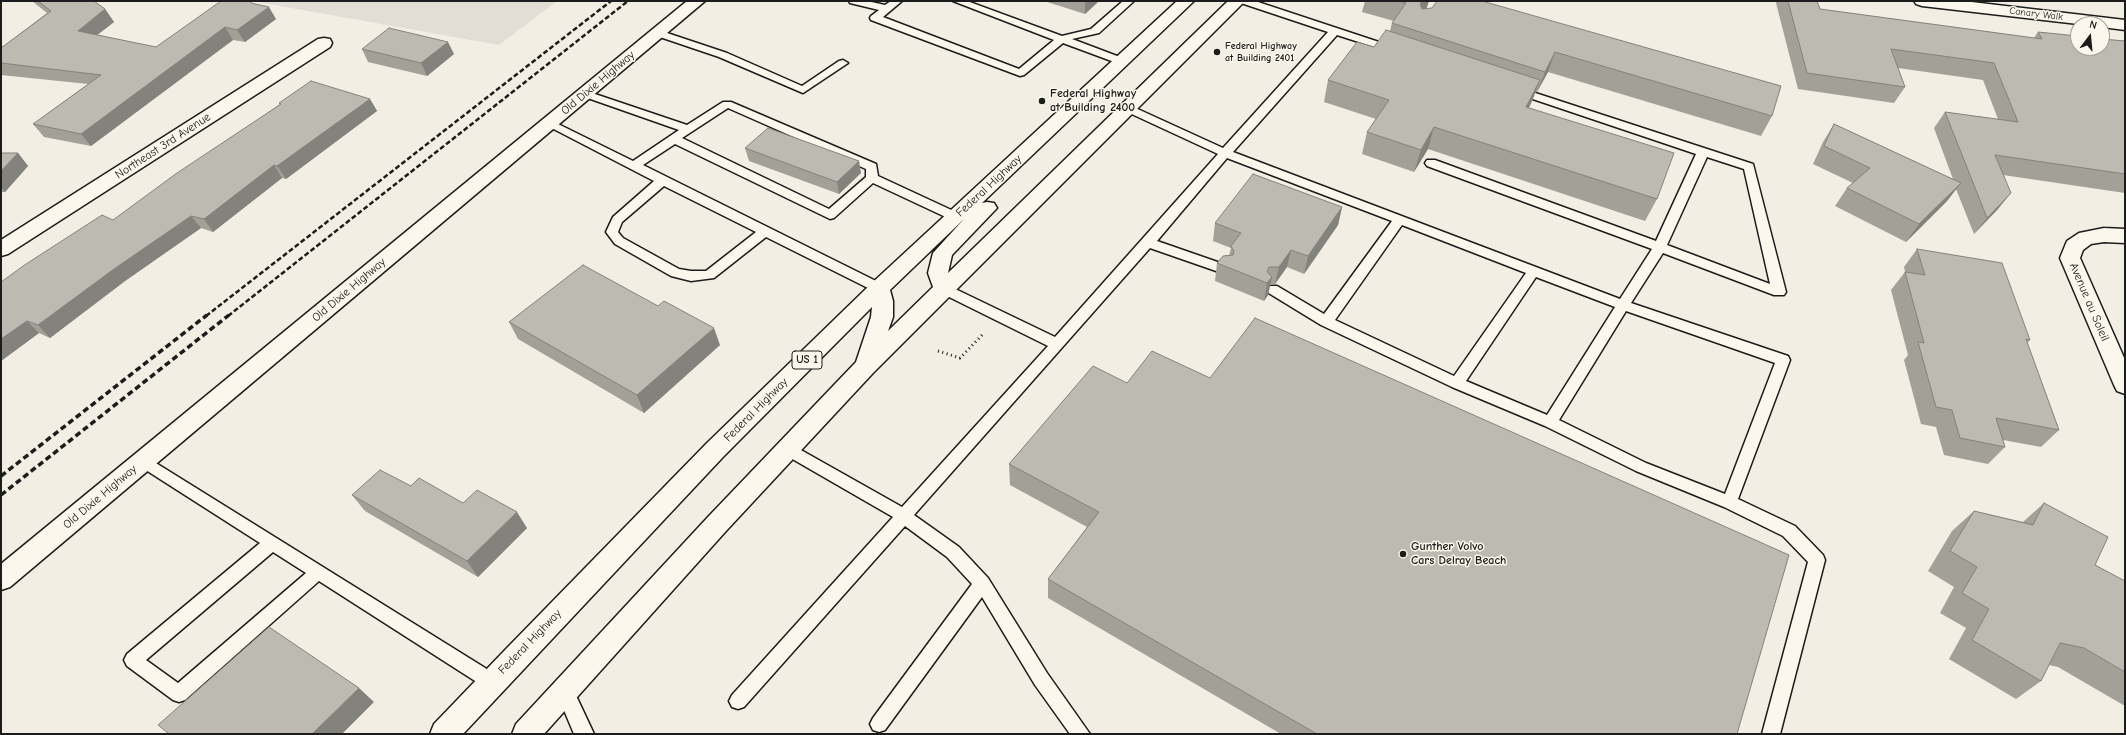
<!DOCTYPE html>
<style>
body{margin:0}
#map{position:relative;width:2126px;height:735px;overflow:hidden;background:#f2eee4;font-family:"Comic Neue",sans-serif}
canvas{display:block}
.frame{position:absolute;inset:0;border:2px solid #1c1c1c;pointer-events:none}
.north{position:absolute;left:2070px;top:16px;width:40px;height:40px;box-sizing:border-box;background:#fbf7ec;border:1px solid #a29f99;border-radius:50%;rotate:16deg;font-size:11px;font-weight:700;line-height:16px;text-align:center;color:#1c1c1c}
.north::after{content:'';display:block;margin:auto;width:14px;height:18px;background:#1c1c1c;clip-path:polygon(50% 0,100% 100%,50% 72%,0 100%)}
</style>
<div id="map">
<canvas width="2126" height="735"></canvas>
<div class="frame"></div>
<div class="north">N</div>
</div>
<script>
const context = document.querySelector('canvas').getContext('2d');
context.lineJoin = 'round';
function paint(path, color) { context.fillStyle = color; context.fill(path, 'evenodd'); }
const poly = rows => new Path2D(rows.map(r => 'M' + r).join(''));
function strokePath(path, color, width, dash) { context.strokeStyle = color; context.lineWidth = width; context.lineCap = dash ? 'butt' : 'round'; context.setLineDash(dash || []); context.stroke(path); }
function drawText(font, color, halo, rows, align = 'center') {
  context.font = font + ' "Comic Neue",sans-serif'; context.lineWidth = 3; context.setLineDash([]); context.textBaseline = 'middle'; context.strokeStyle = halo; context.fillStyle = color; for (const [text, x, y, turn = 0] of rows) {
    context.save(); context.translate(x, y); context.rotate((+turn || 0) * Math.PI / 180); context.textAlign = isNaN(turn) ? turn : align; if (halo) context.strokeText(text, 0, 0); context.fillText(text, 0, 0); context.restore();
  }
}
const built = poly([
 [252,1,557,1,499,45]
]);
const path = poly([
 [938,351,960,358,983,334]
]);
const service = poly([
 [849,1,867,1,885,5,891,1,902,1,883,17,1019,69,1054,40,953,1,967,1,1062,36,1091,29,1123,1,1134,1,1099,33,1072,39,1125,59,1126,61,1125,63,1117,63,1063,43,1024,75,1020,76,871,20,870,18,871,16,879,10,850,3,849,1],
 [1240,1,1255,1,1397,48,1398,50,1393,53,1337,35,1233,152,1620,299,1652,249,1427,166,1425,163,1427,160,1435,160,1656,241,1696,154,1512,92,1510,90,1512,88,1520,88,1753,164,1786,292,1784,295,1774,295,1663,253,1631,303,1788,356,1790,360,1738,499,1795,526,1823,555,1825,560,1780,734,1762,734,1808,562,1783,536,1724,507,1636,471,1545,426,1452,387,1321,325,1267,292,1265,289,1267,286,1277,286,1324,314,1392,221,1227,158,1157,241,1229,266,1230,269,1229,272,1219,272,1150,248,914,515,959,547,988,578,1047,673,1090,734,1070,734,1035,685,982,597,885,730,879,732,873,730,870,724,873,718,972,584,947,557,905,526,744,707,738,709,732,707,729,701,732,695,893,517,782,453,780,449,782,445,787,443,792,445,902,507,1048,346,939,292,937,289,939,286,949,286,1055,337,1218,154,1123,110,1121,108,1123,106,1131,106,1223,148,1328,32,1241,3,1240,1],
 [1707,157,1744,169,1770,284,1667,245,1707,157],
 [1402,225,1526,273,1454,376,1335,320,1402,225],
 [1536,277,1615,307,1547,415,1466,381,1536,277],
 [1626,311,1775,363,1725,494,1646,463,1559,420,1626,311],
 [658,30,727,53,802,86,839,61,843,60,848,63,803,93,719,57,654,35,653,33,658,30],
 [586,91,687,125,723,102,731,102,876,164,878,176,960,214,962,217,956,221,952,220,873,183,834,218,830,219,675,144,643,165,884,285,886,288,884,291,874,291,766,237,714,278,691,281,671,276,615,244,606,232,613,217,654,181,544,124,550,120,554,122,633,161,679,130,582,96,580,94,582,92,586,91],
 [728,108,866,169,866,177,829,209,682,138,728,108],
 [664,186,756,232,706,271,691,271,679,269,623,238,618,232,622,222,664,186],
 [143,455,498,676,501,682,498,688,492,690,486,688,319,581,185,700,179,702,173,700,127,666,124,660,127,654,260,543,138,465,136,461,138,457,143,455],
 [273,552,306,573,178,683,146,660,273,552],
 [565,683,571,685,594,734,574,734,556,691,559,685,565,683]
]);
const minor = poly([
 [1914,1,1963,1,2125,20,2125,30,2102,27,2102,24,2078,24,1922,6,1916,4,1914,1],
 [324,38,330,39,332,43,330,47,8,254,1,256,1,240,318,39,324,38],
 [2104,228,2125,229,2125,243,2104,242,2091,244,2083,250,2080,258,2125,360,2125,394,2117,391,2114,385,2060,258,2067,241,2079,233,2104,228]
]);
const tertiary = poly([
 [687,1,705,1,10,587,1,590,1,564,687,1]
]);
const primary = poly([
 [1177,1,1194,1,982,203,987,202,994,203,997,208,952,255,948,273,1228,1,1245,1,873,373,726,531,544,734,512,734,516,724,708,517,856,362,871,317,872,307,723,457,463,734,430,734,434,724,506,649,707,443,872,283,1177,1],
 [964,219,933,253,928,273,933,287,888,331,893,317,893,301,890,290,964,219]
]);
const railFar1 = poly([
 [206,316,611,1],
 [228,316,628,1]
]);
const rail = poly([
 [1,476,207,315],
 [1,495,229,315]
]);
const wall = poly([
 [32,1,94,1,105,9,114,22,97,35,156,47,251,3,276,19,245,42,233,40,91,146,44,137,33,124,88,84,1,75,1,48,47,13],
 [1044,1,1099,1,1085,14],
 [1365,1,1429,1,1427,7,1426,8,1772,116,1761,136,1548,72,1537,92,1536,91,1532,101,1529,108,1657,199,1645,221,1428,149,1414,172,1362,154,1367,132,1376,119,1324,102,1328,80,1374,47,1390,31,1392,23,1394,21,1362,12],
 [1777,1,1817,1,1820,9,2034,38,2038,32,2125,41,2125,193,2003,175,1998,209,1974,234,1956,189,1947,201,1906,242,1835,206,1847,188,1853,183,1813,164,1823,142,1834,124,1953,179,1934,128,1945,112,1998,119,1983,80,1898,68,1905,87,1894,103,1798,89,1776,3],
 [362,49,454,54,427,76,368,62],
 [370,99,377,111,286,179,282,178,213,232,201,228,125,281,50,338,39,333,1,361,1,282,113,220,280,104,279,103],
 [745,148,861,173,839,194,749,161],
 [1,153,18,153,28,166,5,192,1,192],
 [1342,207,1338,225,1304,274,1287,267,1275,284,1270,285,1268,295,1264,301,1215,281,1217,263,1229,256,1231,248,1213,241,1215,223],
 [1917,249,2030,340,2027,343,2059,430,2041,447,2003,440,2005,447,1988,464,1944,455,1936,427,1921,424,1904,360,1908,355,1891,290,1905,272,1904,267],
 [509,322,720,345,644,413,518,339],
 [1009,464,1737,734,1281,734,1048,598,1048,579,1087,527,1010,485],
 [411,486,463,503,527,528,478,577,365,511,352,495],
 [2044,503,2095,565,2125,581,2125,706,2058,667,2049,665,2041,681,2016,699,1949,659,1966,628,1940,613,1954,587,1928,571,1952,531,1974,511,2023,522]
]);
const shadedWall = poly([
 [1085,1,1099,1,1085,14],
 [1422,1,1429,1,1427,7,1415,24,1420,4],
 [269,7,276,19,245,42,237,30],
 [105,9,114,22,87,43,78,31],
 [225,27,233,40,91,146,81,134],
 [448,42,454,54,427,76,421,63],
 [1555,52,1548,72,1537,92,1545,72],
 [1540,80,1532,101,1518,129,1526,107],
 [370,99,377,111,286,179,277,166],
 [1434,127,1428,149,1414,172,1421,150],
 [18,153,28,166,5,192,1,187,1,171],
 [859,161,861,173,839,194,837,182],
 [274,165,282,178,213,232,204,219],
 [1961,183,1947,201,1906,242,1919,224],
 [2011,193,1998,209,1974,234,1987,218],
 [1342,207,1338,225,1304,274,1308,256],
 [191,216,201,228,125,281,50,338,38,325,114,269],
 [1291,250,1287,267,1275,284,1279,267],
 [1272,277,1268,295,1264,301,1267,283],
 [27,321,39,333,1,361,1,339],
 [714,328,720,345,644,413,637,395],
 [517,512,527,528,478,577,467,561],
 [359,688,374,702,342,734,312,734]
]);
const building = poly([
 [38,1,94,1,105,9,78,31,156,47,221,1,250,1,251,3,269,7,237,30,225,27,81,134,33,124,101,75,1,63,1,48,51,11,38,1],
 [1399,1,1422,1,1420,4,1422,9,1432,8,1437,1,1482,1,1781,86,1772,116,1555,52,1545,72,1392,23,1406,3,1399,1],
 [1788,1,1817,1,1820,9,2042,39,2038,32,2078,36,2078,48,2102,48,2102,39,2125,41,2125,174,1995,155,2011,193,1987,218,1945,112,2018,122,1994,63,1891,49,1905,87,1807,73,1788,1],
 [389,28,448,42,421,63,362,49,389,28],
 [1386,30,1540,80,1526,107,1674,153,1657,199,1434,127,1421,150,1367,132,1389,100,1328,80,1357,42,1374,47,1386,30],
 [311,81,370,99,277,166,274,165,204,219,191,216,114,269,38,325,27,321,1,339,1,282,26,264,102,215,113,220,177,173,281,104,279,103,311,81],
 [1834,124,1961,183,1919,224,1847,188,1870,168,1824,146,1834,124],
 [768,128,859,161,837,182,745,148,768,128],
 [1,153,18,153,1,171,1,153],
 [1253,174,1342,207,1308,256,1291,250,1279,267,1269,267,1267,272,1272,277,1267,283,1217,263,1223,256,1233,255,1234,251,1231,246,1241,233,1215,223,1253,174],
 [1917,249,2002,263,2030,340,2026,339,2059,430,1996,418,2005,447,1960,438,1952,410,1936,407,1918,342,1924,343,1905,272,1925,275,1917,249],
 [583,265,658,306,664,301,714,328,637,395,509,322,583,265],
 [1255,318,1789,555,1737,734,1317,734,1048,579,1099,512,1009,464,1093,366,1127,383,1152,351,1210,378,1255,318],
 [380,470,411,486,419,478,463,503,477,490,517,512,467,561,352,495,380,470],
 [2044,503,2108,537,2095,565,2125,581,2125,672,2084,648,2060,643,2041,681,1972,640,1989,609,1962,593,1977,567,1950,551,1974,511,2033,525,2044,503],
 [269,627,359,688,312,734,169,734,158,725,269,627]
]);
const markers = [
 [1217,52,4,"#1c1c1c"],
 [1042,101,4,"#1c1c1c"],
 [1403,554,4,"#1c1c1c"]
];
const farStreetnames = [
 ["Canary Walk",2036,14,7]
];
const farPoinames = [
 ["Federal Highway",1225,46],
 ["at Building 2401",1225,58]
];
const shields = [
 [807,360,30]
];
const shieldNames = [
 ["US 1",807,360]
];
const streetNames = [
 ["Old Dixie Highway",598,83,-40],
 ["Northeast 3rd Avenue",163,146,-33],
 ["Federal Highway",989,186,-43],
 ["Old Dixie Highway",349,290,-40],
 ["Avenue au Soleil",2089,302,67],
 ["Federal Highway",756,410,-45],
 ["Old Dixie Highway",100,497,-40],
 ["Federal Highway",530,642,-46]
];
const poiNames = [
 ["Federal Highway",1050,94],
 ["at Building 2400",1050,108],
 ["Gunther Volvo",1411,547],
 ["Cars Delray Beach",1411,561]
];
paint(built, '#e2ded5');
strokePath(service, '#1c1c1c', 3);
strokePath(minor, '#1c1c1c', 3);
strokePath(tertiary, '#1c1c1c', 3);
strokePath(primary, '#1c1c1c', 3);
strokePath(path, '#1c1c1c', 3, [1, 3.5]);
paint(service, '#fbf7ec');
paint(minor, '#fbf7ec');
paint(tertiary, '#fbf7ec');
paint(primary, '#fbf7ec');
strokePath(railFar1, '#1c1c1c', 2.5, [5, 2.5]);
strokePath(rail, '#1c1c1c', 3.5, [6, 3.5]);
paint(wall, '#a3a098');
paint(shadedWall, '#84827c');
paint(building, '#bdbab1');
strokePath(building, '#84827c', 1);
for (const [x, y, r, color] of markers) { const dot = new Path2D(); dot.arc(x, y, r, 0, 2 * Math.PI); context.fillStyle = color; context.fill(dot); strokePath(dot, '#fbf7ec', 1.5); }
drawText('10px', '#1c1c1c', '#fbf7ec', farStreetnames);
drawText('bold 10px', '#1c1c1c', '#fbf7ec', farPoinames, 'left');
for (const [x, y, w] of shields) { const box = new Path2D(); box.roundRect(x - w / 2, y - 9, w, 18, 3); context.fillStyle = '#fbf7ec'; context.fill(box); strokePath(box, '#1c1c1c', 1); }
drawText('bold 11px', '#1c1c1c', null, shieldNames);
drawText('12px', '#1c1c1c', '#fbf7ec', streetNames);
drawText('bold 12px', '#1c1c1c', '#fbf7ec', poiNames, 'left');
</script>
